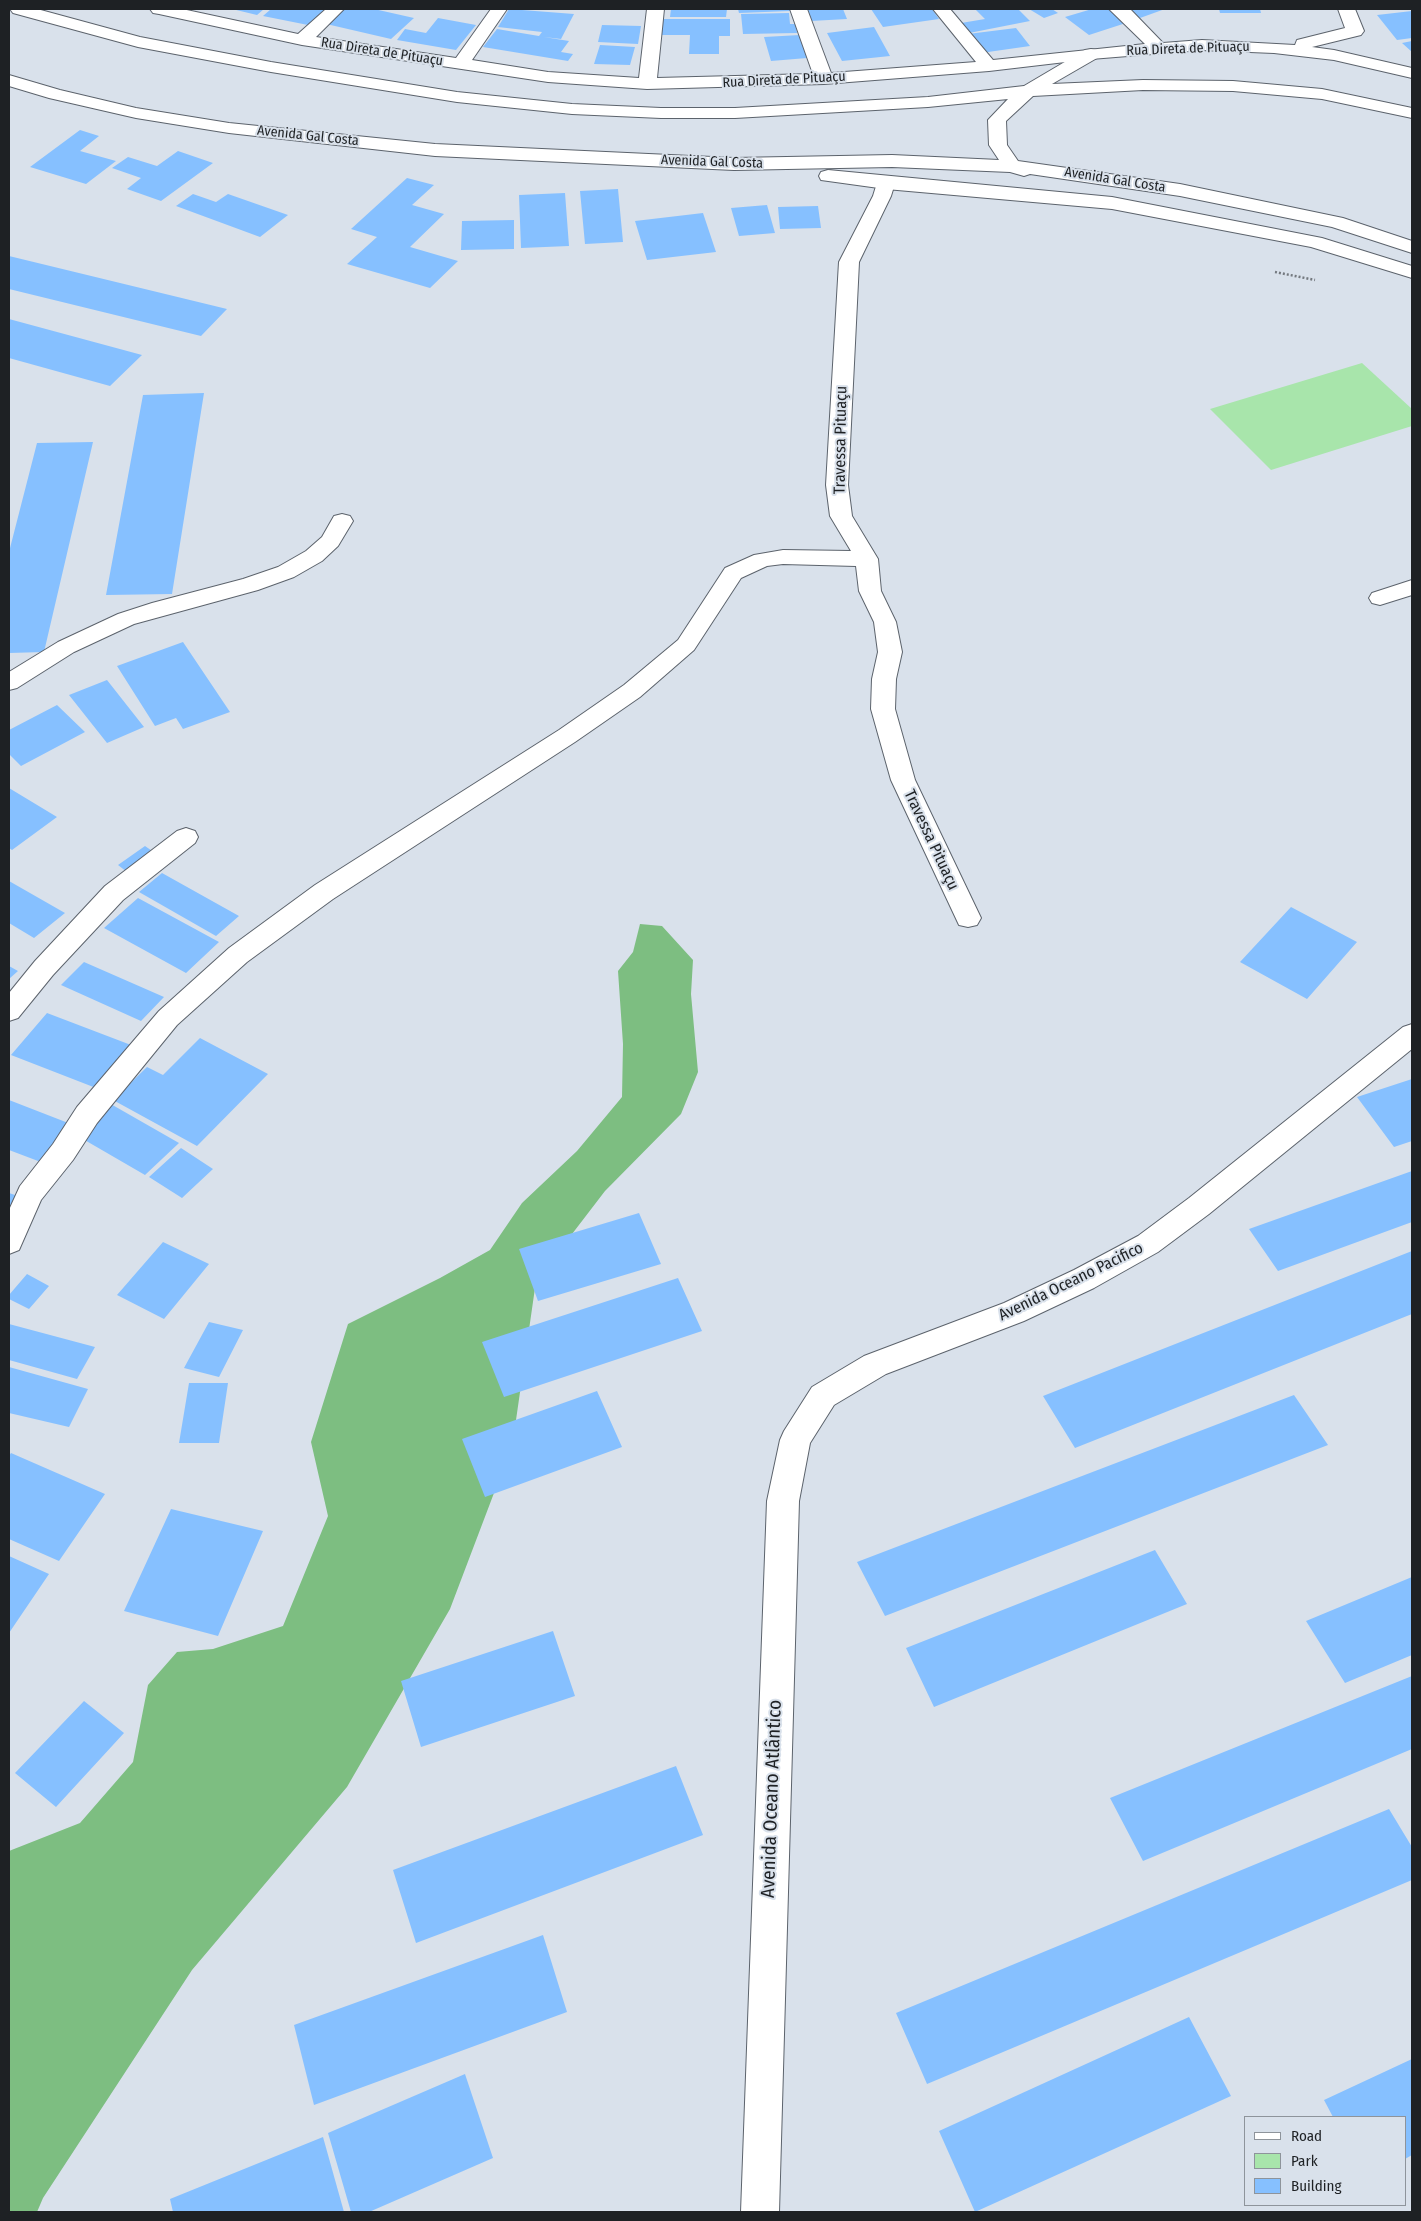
<!DOCTYPE html>
<meta charset="utf-8">
<style>
body{margin:0}
#map{position:relative;width:1421px;height:2221px;overflow:hidden;background:#d9e1eb;font-family:"Fira Sans Condensed",sans-serif}
canvas{display:block}
.frame{position:absolute;inset:0;border:10px solid #1e2124;pointer-events:none}
.legend{position:absolute;left:1244px;top:2116px;width:162px;height:90px;box-sizing:border-box;background:#d9e1eb;border:1px solid #8e949b;margin:0;padding:6px 9px;list-style:none;font-size:15px;color:#1e2124}
.legend li{display:flex;align-items:center;gap:10px;height:25px}
.legend b{width:25px;border:1px solid #8e949b}
</style>
<div id="map">
<canvas width="1421" height="2221"></canvas>
<div class="frame"></div>
<ul class="legend">
<li><b style="height:6px;background:#fff"></b>Road</li>
<li><b style="height:14px;background:#a8e5ab"></b>Park</li>
<li><b style="height:14px;background:#86c0ff"></b>Building</li>
</ul>
</div>
<script>
const context = document.querySelector('canvas').getContext('2d');
context.lineJoin = 'round';
function paint(path, color) { context.fillStyle = color; context.fill(path, 'evenodd'); }
const poly = rows => new Path2D(rows.map(r => 'M' + r).join(''));
function strokePath(path, color, width, dash) { context.strokeStyle = color; context.lineWidth = width; context.lineCap = dash ? 'butt' : 'round'; context.setLineDash(dash || []); context.stroke(path); }
function drawText(font, color, halo, rows, align = 'center') {
  context.font = font + ' "Fira Sans Condensed",sans-serif'; context.lineWidth = 4; context.setLineDash([]); context.textBaseline = 'middle'; context.strokeStyle = halo; context.fillStyle = color; for (const [text, x, y, turn = 0] of rows) {
    context.save(); context.translate(x, y); context.rotate((+turn || 0) * Math.PI / 180); context.textAlign = isNaN(turn) ? turn : align; if (halo) context.strokeText(text, 0, 0); context.fillText(text, 0, 0); context.restore();
  }
}
const green = poly([
 [1362,363,1412,409,1412,426,1271,470,1210,409]
]);
const forest = poly([
 [640,924,662,926,693,960,691,994,698,1072,681,1114,605,1191,536,1281,516,1420,494,1493,450,1609,347,1787,192,1970,43,2198,37,2212,9,2212,9,1851,80,1823,133,1762,148,1685,177,1652,213,1649,283,1626,328,1516,311,1442,348,1324,440,1278,490,1250,522,1203,577,1151,622,1097,623,1044,618,971,633,952]
]);
const building = poly([
 [232,9,264,9,257,15],
 [271,9,331,9,313,26,263,16],
 [339,9,374,9,414,18,391,39,322,23],
 [509,9,574,14,561,39,544,37,569,41,561,52,573,54,568,61,483,47,497,29,539,36,542,32,498,27],
 [671,9,727,9,726,17,670,17],
 [738,9,790,9,790,11,739,13],
 [807,9,843,9,847,19,811,21],
 [871,9,932,9,939,19,883,27],
 [975,9,1018,9,1030,21,964,34,955,24,985,19],
 [1029,9,1052,9,1058,13,1044,18],
 [1092,9,1109,9,1129,22,1089,35,1065,17],
 [1124,9,1165,9,1140,18],
 [1219,9,1260,9,1261,13,1220,13],
 [1412,11,1412,38,1397,40,1377,15],
 [789,13,790,24,796,24,797,33,743,34,741,14],
 [438,18,476,25,456,50,397,40,405,29,426,33],
 [660,19,730,19,730,36,719,36,719,54,689,54,690,35,659,35],
 [602,25,641,26,638,44,598,42],
 [874,27,890,56,842,61,827,33],
 [1016,28,1030,46,981,53,968,34],
 [800,35,807,58,771,61,764,37],
 [1412,41,1412,52,1402,43],
 [600,45,635,47,630,65,594,64],
 [80,130,99,136,80,151,116,161,86,184,30,167],
 [178,151,213,163,161,201,127,189,141,178,112,168,128,157,157,166],
 [407,178,434,185,412,205,444,214,410,247,458,261,430,288,347,264,377,237,351,229],
 [618,189,623,242,585,244,580,191],
 [565,193,569,246,521,248,519,195],
 [193,194,216,202,228,194,288,215,260,237,176,206],
 [767,205,775,233,739,236,731,208],
 [818,206,821,228,780,229,778,207],
 [703,213,716,252,647,260,635,221],
 [514,220,514,249,461,250,462,221],
 [9,256,227,309,201,336,9,289],
 [9,319,142,355,110,386,9,358],
 [204,393,172,594,106,595,143,395],
 [93,442,44,652,9,653,9,552,37,443],
 [183,642,230,712,183,729,176,718,155,726,117,666],
 [107,680,144,727,107,743,69,695],
 [57,705,85,732,21,766,9,754,9,730],
 [9,788,57,817,12,850,9,848],
 [145,846,155,853,127,872,118,865],
 [162,873,239,916,216,936,139,892],
 [9,881,65,913,34,938,9,923],
 [138,898,219,942,186,973,104,928],
 [1291,907,1357,942,1307,999,1240,962],
 [84,962,164,997,141,1021,61,985],
 [9,966,18,971,9,979],
 [47,1013,131,1045,96,1088,11,1055],
 [200,1038,268,1074,197,1146,113,1100,147,1067,163,1075],
 [1412,1079,1412,1141,1394,1147,1357,1097],
 [9,1100,76,1126,46,1164,9,1150],
 [109,1103,179,1143,145,1175,76,1135],
 [181,1148,213,1169,182,1198,149,1177],
 [1412,1171,1412,1222,1278,1271,1249,1229],
 [9,1193,24,1198,9,1218],
 [639,1213,661,1264,538,1301,519,1249],
 [163,1242,209,1264,164,1319,117,1295],
 [1412,1251,1412,1314,1075,1448,1043,1396],
 [27,1274,49,1286,29,1309,9,1299,9,1295],
 [678,1278,702,1331,504,1397,482,1342],
 [209,1322,243,1330,219,1377,184,1368],
 [9,1324,95,1347,77,1379,9,1360],
 [9,1367,88,1389,69,1427,9,1413],
 [189,1383,228,1383,219,1443,179,1443],
 [597,1391,622,1447,485,1497,462,1439],
 [1294,1395,1328,1445,885,1616,857,1562],
 [11,1453,105,1494,59,1561,9,1539,9,1456],
 [171,1509,263,1531,218,1636,124,1611],
 [1155,1550,1187,1604,934,1707,906,1648],
 [9,1556,49,1574,9,1633],
 [1412,1577,1412,1655,1345,1683,1306,1621],
 [553,1631,575,1696,421,1747,401,1681],
 [1412,1676,1412,1749,1143,1861,1110,1798],
 [84,1701,124,1733,56,1807,15,1773],
 [676,1766,703,1835,416,1943,393,1870],
 [1389,1809,1412,1847,1412,1880,927,2084,896,2013],
 [543,1935,567,2012,314,2105,294,2025],
 [1189,2017,1231,2096,975,2212,939,2131],
 [1412,2059,1412,2155,1405,2159,1405,2117,1333,2117,1324,2100],
 [465,2074,493,2158,369,2212,351,2212,328,2133],
 [323,2137,344,2212,173,2212,170,2199]
]);
const path = poly([
 [1275,272,1315,280]
]);
const minor = poly([
 [150,9,182,9,298,34,326,9,344,9,316,37,456,58,491,9,507,9,472,60,548,72,639,78,647,9,664,9,657,78,813,74,790,9,807,9,831,73,976,62,933,9,950,9,993,60,1145,44,1109,9,1131,10,1163,43,1202,40,1295,45,1297,40,1345,28,1338,9,1355,9,1364,31,1361,35,1312,47,1334,50,1412,68,1412,78,1334,60,1274,53,1202,50,1091,59,989,71,824,84,647,89,548,82,302,45,159,14,153,13,150,9],
 [886,177,893,179,895,183,891,196,859,262,848,485,852,516,878,559,881,591,896,622,902,652,896,679,895,709,915,780,981,918,977,925,968,927,959,925,891,780,871,709,872,679,878,652,874,622,859,591,856,566,783,564,767,566,741,578,694,650,640,697,575,742,333,899,247,962,177,1025,97,1123,73,1160,41,1200,19,1250,9,1254,9,1210,20,1186,53,1144,77,1107,159,1011,229,948,315,885,559,730,624,685,678,640,725,568,754,555,783,550,851,551,830,516,826,485,839,262,873,196,877,183,879,179,886,177],
 [342,514,350,516,353,521,338,546,322,561,294,577,258,590,134,624,74,652,17,688,9,690,9,672,58,642,118,614,152,603,243,579,278,567,306,551,322,537,334,516,342,514],
 [1412,580,1412,595,1380,605,1372,603,1369,598,1372,593,1412,580],
 [186,828,195,831,198,837,195,843,123,900,53,975,18,1018,9,1021,9,993,35,961,105,886,177,831,186,828],
 [1412,1024,1412,1049,1209,1214,1158,1252,1094,1288,1024,1321,886,1374,834,1405,810,1443,799,1501,779,2212,741,2212,767,1501,780,1440,784,1431,812,1387,864,1356,1004,1303,1074,1270,1138,1236,1189,1198,1403,1027,1412,1024]
]);
const major = poly([
 [10,9,37,9,140,37,271,62,457,92,572,104,661,108,735,108,928,97,1024,86,1085,50,1091,49,1097,50,1100,54,1097,58,1052,84,1143,80,1233,81,1322,89,1412,108,1412,118,1322,99,1233,91,1143,90,1033,96,1006,121,1007,145,1018,161,1180,184,1343,218,1412,241,1412,253,1332,227,1180,196,1030,174,1024,176,1010,172,892,167,734,170,435,156,229,133,136,118,49,98,9,86,9,75,60,90,136,108,229,123,435,144,734,158,892,155,999,160,989,145,988,120,1008,99,928,107,735,118,661,118,572,114,457,102,271,72,138,47,13,13,10,9],
 [828,170,1112,197,1322,238,1412,266,1412,278,1311,247,1112,209,886,189,821,180,819,176,821,172,828,170]
]);
const farStreetnames = [
 ["Rua Direta de Pituaçu",1188,49,-2],
 ["Rua Direta de Pituaçu",382,52,9],
 ["Rua Direta de Pituaçu",784,80,-3],
 ["Avenida Gal Costa",308,136,6],
 ["Avenida Gal Costa",712,162,2],
 ["Avenida Gal Costa",1115,180,9]
];
const streetNames = [
 ["Travessa Pituaçu",841,440,-89],
 ["Travessa Pituaçu",931,840,65],
 ["Avenida Oceano Pacifico",1071,1282,-26]
];
const nearStreetnames = [
 ["Avenida Oceano Atlântico",772,1799,-88]
];
paint(green, '#a8e5ab');
paint(forest, '#7dbe81');
paint(building, '#86c0ff');
strokePath(minor, '#5c636c', 2);
strokePath(major, '#5c636c', 2);
strokePath(path, '#74797f', 2.5, [2, 2]);
paint(minor, '#fff');
paint(major, '#fff');
drawText('14px', '#1e2124', '#d9e1eb', farStreetnames);
drawText('16px', '#1e2124', '#d9e1eb', streetNames);
drawText('19px', '#1e2124', '#d9e1eb', nearStreetnames);
</script>
